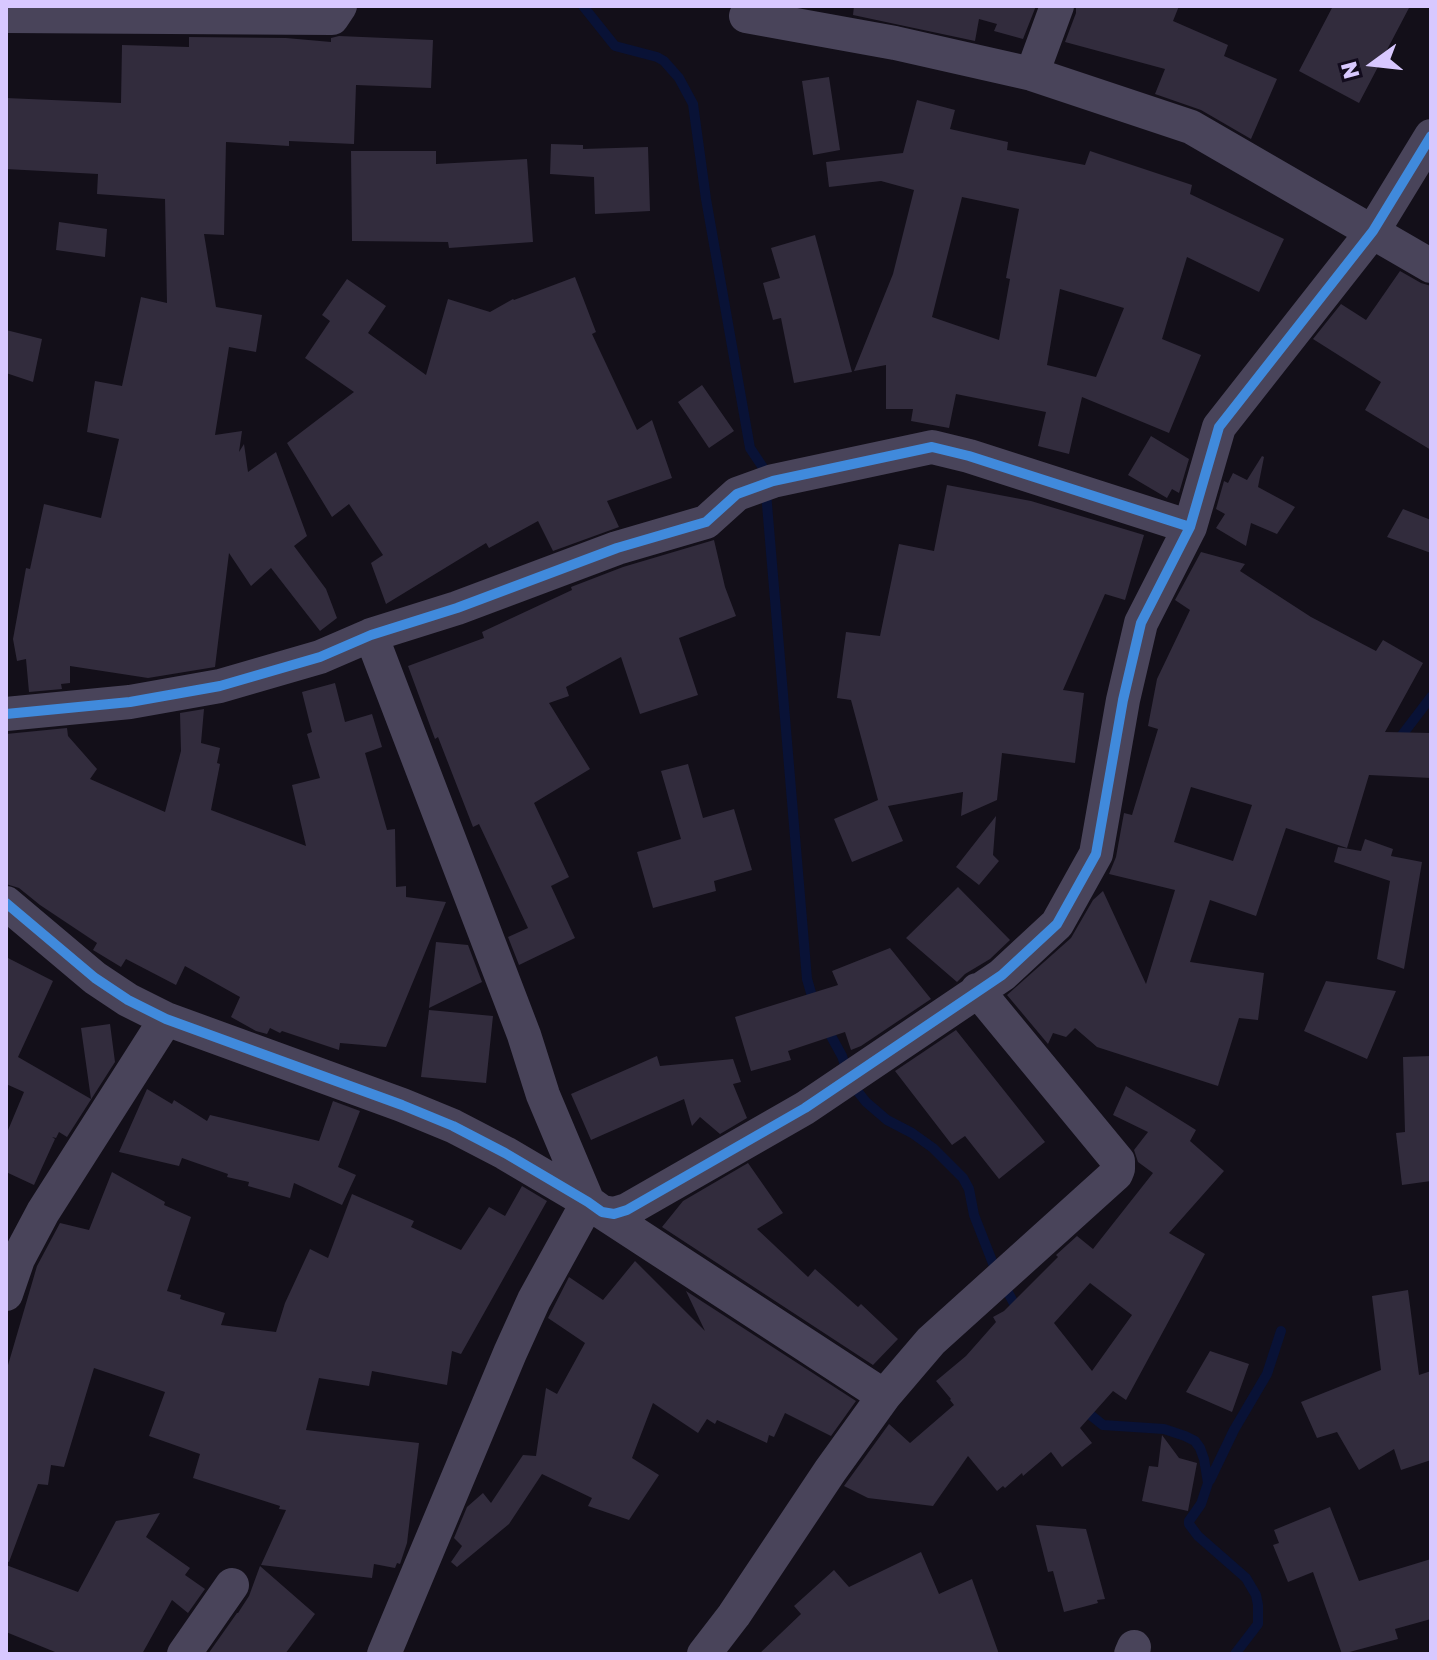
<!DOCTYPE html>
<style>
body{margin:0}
#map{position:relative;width:1437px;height:1660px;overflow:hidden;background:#130f19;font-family:"Golos Text",sans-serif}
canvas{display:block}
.frame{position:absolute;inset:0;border:8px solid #d8c8ff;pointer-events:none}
.north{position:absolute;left:1333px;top:24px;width:80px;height:80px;-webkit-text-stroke:6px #120b1d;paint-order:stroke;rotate:255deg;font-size:22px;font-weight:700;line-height:32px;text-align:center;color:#d8c8ff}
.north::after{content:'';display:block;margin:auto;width:28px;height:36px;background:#d8c8ff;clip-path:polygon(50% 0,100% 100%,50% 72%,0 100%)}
</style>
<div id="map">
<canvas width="1437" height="1660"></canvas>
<div class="frame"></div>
<div class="north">N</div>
</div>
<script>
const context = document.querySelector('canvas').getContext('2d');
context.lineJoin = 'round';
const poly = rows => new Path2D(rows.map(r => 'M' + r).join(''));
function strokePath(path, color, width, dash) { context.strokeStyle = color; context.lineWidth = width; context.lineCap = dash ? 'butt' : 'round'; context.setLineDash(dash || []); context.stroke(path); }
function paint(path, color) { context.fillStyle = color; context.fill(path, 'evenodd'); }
const stream = poly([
 [583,6,615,46,657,57,664,61,679,78,693,104,706,199,750,448,764,469,807,979,814,1003],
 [1396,743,1431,697],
 [825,1025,842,1056,851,1083,866,1102,887,1120,912,1133,933,1148,963,1178,969,1189,974,1215,994,1266,1019,1313],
 [1083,1409,1103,1425,1164,1429,1185,1436,1195,1441,1200,1448,1204,1459,1208,1483,1201,1504,1189,1521,1189,1524,1198,1536,1246,1578,1256,1595,1258,1605,1258,1624,1235,1654],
 [1210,1480,1234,1430,1267,1374,1281,1331]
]);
const building = poly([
 [854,6,964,7,965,6,1036,6,1023,39,994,31,997,24,979,19,975,41,853,15],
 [1076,6,1179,6,1173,21,1228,45,1224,56,1277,79,1251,139,1201,110,1155,94,1165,69,1065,42,1076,13],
 [1333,6,1410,6,1359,103,1299,71],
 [339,36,433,40,431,88,356,85,354,144,289,141,289,146,226,142,224,235,204,234,216,307,262,315,256,352,229,347,215,435,242,431,239,452,244,444,248,472,276,452,307,536,294,546,326,589,337,618,320,631,271,568,251,586,229,553,215,667,148,678,70,666,70,683,61,684,62,689,29,692,26,659,17,661,13,639,26,568,30,569,44,504,101,518,119,439,87,432,95,381,122,386,141,297,167,303,165,199,97,194,98,174,6,169,6,98,121,103,122,45,189,47,189,37,286,38,331,42,331,38],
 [829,77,840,150,813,155,802,81],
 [917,100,955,110,950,129,1008,142,1007,150,1085,165,1090,151,1192,185,1190,194,1284,239,1259,292,1187,257,1162,339,1201,355,1169,433,1082,397,1069,454,1038,446,1046,412,956,394,949,428,911,421,913,409,886,409,886,365,854,371,893,274,914,190,881,181,829,187,826,162,903,153],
 [962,197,1019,209,1006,278,1010,279,999,340,932,317],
 [1060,289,1124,308,1096,377,1047,365],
 [551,144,583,145,583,149,648,147,650,211,595,214,594,177,550,174],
 [351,151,436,151,436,164,527,159,533,242,449,248,448,242,352,241],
 [59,222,107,229,105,257,56,250],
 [815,235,852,372,794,383,781,318,773,320,763,283,780,278,771,248],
 [1400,271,1421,283,1431,286,1431,450,1365,410,1381,382,1313,339,1341,304,1366,320],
 [575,277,596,332,592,334,637,430,652,420,672,478,607,501,619,527,553,551,538,521,489,548,486,543,386,604,371,563,383,555,349,504,332,517,287,443,354,392,305,358,330,321,322,315,347,279,386,306,368,333,426,375,448,299,490,312,513,299,514,300],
 [6,330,42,339,33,382,6,373],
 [702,385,734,431,709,448,678,402],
 [1151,436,1189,459,1179,493,1172,489,1167,498,1128,475],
 [1262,456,1264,457,1258,487,1295,507,1277,534,1251,523,1246,546,1216,528,1225,514,1216,509,1224,481,1228,483,1233,473,1247,480],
 [947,485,1031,501,1144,535,1125,600,1105,594,1063,690,1084,693,1075,763,1002,753,997,800,961,816,963,792,888,806,903,841,852,862,834,819,878,800,851,700,837,698,846,632,880,636,899,544,934,551],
 [1403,509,1431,520,1431,553,1387,537],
 [714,540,725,587,736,616,679,638,698,695,640,714,621,657,566,687,569,696,549,703,590,769,534,803,569,877,551,886,575,938,519,965,508,937,528,928,479,824,473,827,438,737,435,739,408,666,484,638,482,632,572,590,571,587,623,567],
 [1201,552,1245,564,1240,571,1311,617,1376,651,1383,640,1423,663,1385,732,1431,733,1431,778,1369,775,1347,848,1286,828,1256,916,1210,900,1190,962,1264,973,1258,1020,1239,1018,1218,1086,1097,1047,1075,1028,1066,1037,1053,1033,1048,1044,1007,995,1071,938,1093,900,1103,891,1146,984,1175,890,1109,874,1116,857,1124,813,1132,815,1158,729,1148,726,1157,679,1190,610,1175,600],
 [1191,787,1252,805,1233,861,1174,842],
 [335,683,345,722,372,714,382,747,365,753,387,830,395,829,396,887,406,886,406,897,446,902,386,1047,340,1043,339,1050,282,1031,280,1033,270,1028,267,1034,256,1031,231,1017,240,997,185,966,176,985,126,959,121,967,93,950,97,943,40,905,19,888,6,884,6,734,67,728,68,736,97,769,90,779,165,812,181,751,180,713,204,709,201,743,220,748,217,763,220,764,211,810,306,846,292,785,320,778,307,734,312,732,302,692],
 [688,764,703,818,734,809,752,870,714,881,716,891,653,908,637,852,681,839,661,771],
 [996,816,993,855,999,861,979,885,956,867],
 [1365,839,1393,849,1391,856,1422,862,1404,969,1377,959,1390,881,1334,862,1338,847,1361,851],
 [958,887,1010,940,990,959,965,974,957,982,906,938],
 [436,942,468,945,482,982,429,1008],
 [890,948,931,999,861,1046,851,1050,845,1032,788,1051,791,1060,751,1071,735,1017,838,985,832,971],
 [6,957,53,981,18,1057,91,1099,81,1028,110,1024,115,1062,67,1137,59,1132,56,1138,52,1137,55,1139,34,1185,6,1172,6,1135,24,1092,6,1084],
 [1326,981,1396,991,1367,1059,1304,1031],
 [429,1010,493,1016,486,1083,421,1077],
 [956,1030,1045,1142,999,1179,965,1136,952,1145,895,1071],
 [657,1056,660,1066,733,1059,741,1082,733,1084,747,1118,720,1134,700,1117,692,1126,684,1099,591,1140,571,1094],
 [1431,1056,1431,1181,1402,1185,1396,1133,1405,1132,1403,1057],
 [1126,1086,1196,1130,1190,1141,1224,1171,1169,1233,1205,1254,1126,1400,1113,1391,1080,1428,1092,1443,1062,1467,1051,1452,1023,1476,1022,1473,1005,1488,1003,1486,997,1491,968,1456,933,1506,868,1498,844,1486,889,1424,910,1443,954,1405,950,1400,951,1399,936,1381,966,1356,996,1322,993,1317,1004,1311,1058,1257,1056,1255,1077,1236,1093,1249,1153,1173,1138,1162,1134,1150,1148,1132,1113,1115],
 [1090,1283,1132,1315,1092,1371,1054,1323],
 [147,1089,172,1104,174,1100,207,1121,210,1115,319,1141,333,1101,360,1111,338,1167,356,1175,342,1205,294,1183,290,1198,248,1186,249,1182,227,1177,228,1174,182,1158,179,1166,119,1152],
 [748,1163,783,1213,757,1229,808,1277,815,1269,858,1307,861,1304,898,1339,873,1365,662,1227,683,1201],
 [112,1172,165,1202,164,1205,191,1217,167,1291,181,1295,180,1299,225,1313,221,1325,276,1332,285,1303,310,1249,328,1258,352,1194,414,1221,411,1227,461,1250,489,1207,505,1216,522,1186,547,1201,461,1354,452,1351,447,1385,372,1371,369,1386,319,1378,306,1430,419,1443,407,1543,400,1564,397,1563,395,1568,374,1564,372,1578,261,1565,286,1510,279,1509,280,1506,193,1478,200,1454,149,1436,165,1392,94,1368,64,1467,51,1465,48,1485,38,1484,9,1562,6,1561,6,1372,37,1266,60,1223,89,1230],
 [635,1261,705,1331,686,1291,856,1401,831,1436,785,1413,774,1437,769,1435,767,1443,717,1420,715,1424,707,1419,698,1433,653,1403,632,1458,659,1475,629,1520,588,1506,592,1498,542,1474,509,1524,457,1567,451,1562,462,1546,454,1538,467,1507,483,1493,491,1503,523,1455,536,1456,546,1388,557,1394,585,1343,548,1318,569,1277,603,1300],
 [1408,1290,1419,1375,1431,1371,1431,1460,1401,1470,1394,1449,1359,1470,1337,1432,1317,1438,1301,1402,1381,1370,1372,1296],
 [1210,1351,1249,1364,1232,1412,1186,1392],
 [1162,1435,1179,1458,1197,1463,1188,1511,1142,1501,1149,1466,1158,1467],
 [1330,1507,1359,1581,1431,1559,1431,1619,1395,1629,1398,1639,1342,1654,1313,1572,1288,1582,1273,1545,1279,1543,1274,1530],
 [160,1513,146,1537,190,1568,185,1575,205,1589,188,1613,172,1600,142,1654,60,1654,6,1632,6,1565,78,1592,116,1521],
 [1036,1525,1086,1529,1105,1599,1097,1600,1098,1603,1064,1612,1053,1571,1048,1572],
 [921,1552,939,1594,972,1579,999,1654,759,1654,801,1614,794,1606,834,1570,849,1587],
 [260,1566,315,1614,285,1654,208,1654,237,1613,238,1613,249,1596]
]);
const street = poly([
 [6,16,332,18,340,6],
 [746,16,895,43,1032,74,1191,127,1431,266],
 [1032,74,1057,6],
 [371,635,524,1035,543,1095,588,1202,534,1300,510,1353,384,1654],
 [6,714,130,702,220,686,320,657,371,635,457,608,617,548,706,522,737,494,773,481,932,447,969,456,1190,527],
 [6,903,95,978,128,1000,166,1019,402,1105,453,1126,505,1153,588,1202,602,1212,614,1214,627,1210,805,1108,1002,975,1057,924,1096,854,1123,700,1141,623,1190,527,1219,427,1373,231,1431,136],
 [602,1212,884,1396],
 [6,1294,18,1259,43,1212,166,1019],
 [184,1654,232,1585],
 [704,1654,734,1615,830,1471,884,1396,931,1341,1116,1174,1118,1169,1118,1161,977,990],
 [1131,1654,1134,1647]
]);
const cycleway = poly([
 [6,714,130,702,220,686,320,657,371,635,457,608,617,548,706,522,737,494,773,481,932,447,969,456,1190,527],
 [6,903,95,978,128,1000,166,1019,402,1105,453,1126,505,1153,588,1202,602,1212,614,1214,627,1210,805,1108,1002,975,1057,924,1096,854,1123,700,1141,623,1190,527,1219,427,1373,231,1431,136]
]);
strokePath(stream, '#091236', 10);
paint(building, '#322c3d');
strokePath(street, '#49445a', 34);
strokePath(cycleway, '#408adc', 10);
</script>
